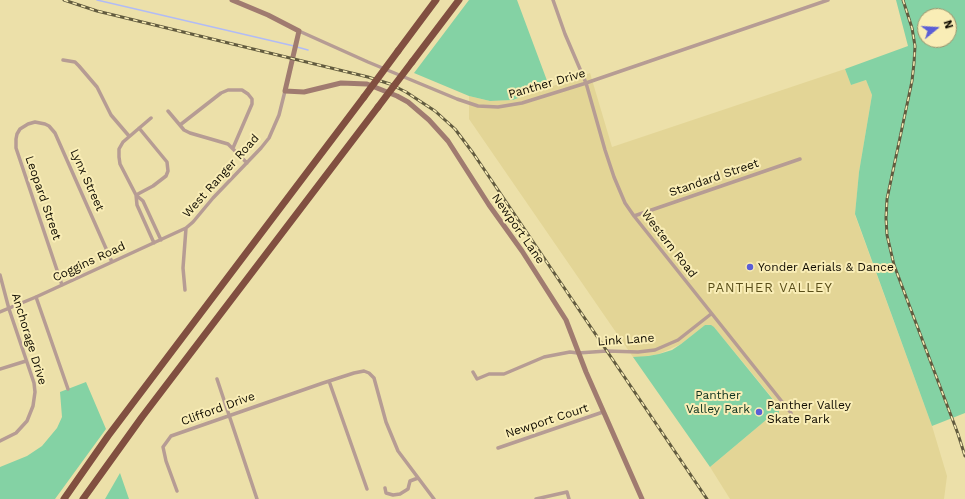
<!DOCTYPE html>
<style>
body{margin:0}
#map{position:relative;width:965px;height:499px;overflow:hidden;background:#ece0a9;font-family:"Work Sans",sans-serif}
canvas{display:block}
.north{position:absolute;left:917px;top:8px;width:40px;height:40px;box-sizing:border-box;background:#f9edb6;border:1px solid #9c936d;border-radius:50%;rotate:72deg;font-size:11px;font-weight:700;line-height:16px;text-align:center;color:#100c00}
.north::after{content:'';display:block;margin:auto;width:14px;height:18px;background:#5b5ed6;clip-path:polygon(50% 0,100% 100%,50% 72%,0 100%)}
</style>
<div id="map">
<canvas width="965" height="499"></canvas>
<div class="north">N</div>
</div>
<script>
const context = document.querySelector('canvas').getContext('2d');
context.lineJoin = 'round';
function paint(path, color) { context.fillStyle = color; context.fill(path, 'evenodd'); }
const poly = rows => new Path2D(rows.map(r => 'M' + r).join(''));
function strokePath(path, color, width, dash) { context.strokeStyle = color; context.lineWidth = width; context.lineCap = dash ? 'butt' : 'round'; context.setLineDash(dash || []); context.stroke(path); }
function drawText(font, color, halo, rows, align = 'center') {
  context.font = font + ' "Work Sans",sans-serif'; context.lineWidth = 4; context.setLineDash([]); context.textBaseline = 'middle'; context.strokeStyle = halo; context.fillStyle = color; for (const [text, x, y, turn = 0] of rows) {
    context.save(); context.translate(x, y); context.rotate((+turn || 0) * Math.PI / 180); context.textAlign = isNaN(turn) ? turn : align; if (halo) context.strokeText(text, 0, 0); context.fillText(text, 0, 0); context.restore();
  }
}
const built = poly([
 [845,69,851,85,866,80,872,95,859,172,855,215,932,426,947,476,944,499,730,499,710,467,772,415,779,414,779,406,714,327,705,325,681,344,659,354,641,357,633,357,469,119,469,96,490,101,513,100,590,73,612,147]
]);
const green = poly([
 [469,0,517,0,549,86,513,100,490,101,469,96,414,73],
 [896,0,965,0,965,413,932,426,855,214,859,172,872,95,866,80,851,85,845,69,908,46],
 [925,16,949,16,949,40,925,40],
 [705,325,711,325,714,327,779,407,779,414,772,415,710,467,633,357,648,356,659,354,672,350,681,344],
 [86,382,106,429,55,499,0,499,0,467,27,456,42,446,57,428,62,417,60,392],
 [120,473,129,499,105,499]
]);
const stream = poly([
 [97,0,294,46],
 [297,47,308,50]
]);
const street = poly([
 [553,0,565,34,586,83,605,150,614,177,625,203,634,216,791,413],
 [299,31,368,62,457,99,478,106,498,107,522,103,583,84,828,0],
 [63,60,75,62,79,66,97,87,111,115,129,136],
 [168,111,184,130,190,133,228,144,247,163],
 [151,118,123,142,119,149,119,157,120,164,136,195,137,205,154,243],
 [180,125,221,93,228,90,242,90,248,94,252,99,252,104,233,148],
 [136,195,153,186,166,176,168,171,167,162,139,128],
 [136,195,143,201,161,240],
 [634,216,800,159],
 [0,275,9,309,34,383,35,392,33,406,27,421,16,433,0,441],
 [62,285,16,148,16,139,17,134,20,129,28,124,35,122,45,124,49,126,55,133,112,262],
 [185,290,183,268,186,228],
 [36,297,68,389],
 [0,312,36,297,186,228,193,222,213,198,261,148,269,138,279,115,285,91],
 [0,369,26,361],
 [473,372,477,379,489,374,504,374,544,357,570,352,578,353,607,351,638,352,655,350,678,340,711,314],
 [217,379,257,499],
 [329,381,367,489],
 [498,448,603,412],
 [385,488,386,493,393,495,400,494,408,489,410,481,418,478],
 [177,491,166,461,163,447,171,436,323,383,354,373,364,371,369,373,374,378,386,422,398,451,434,499],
 [536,499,567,492,569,499]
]);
const secondary = poly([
 [232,0,268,15,299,31,285,91,304,92,341,83,367,84,397,96,408,102,429,120,448,141,489,205,522,251,566,320,586,372,642,499]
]);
const highway = poly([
 [398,51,436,0],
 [412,62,459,0],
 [64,499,108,436,364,97],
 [83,499,142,417,378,107]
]);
const rail = poly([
 [64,0,97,11,368,77,390,84,406,92,435,111,455,129,473,153,707,499],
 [903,0,912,28,915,46,914,63,912,81,887,199,886,218,887,235,894,265,958,434,965,456]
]);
const highwayBridge = poly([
 [364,97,398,51],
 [378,107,412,62]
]);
const markers = [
 [750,267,4,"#5b5ed6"],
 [759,412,4,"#5b5ed6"]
];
const streetNames = [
 ["Panther Drive",547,84,-16],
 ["West Ranger Road",221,176,-48],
 ["Standard Street",714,178,-19],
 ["Lynx Street",87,180,66],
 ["Leopard Street",43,198,71],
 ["Newport Lane",518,229,55],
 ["Western Road",669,244,52],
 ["Coggins Road",89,262,-25],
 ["Anchorage Drive",29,339,73],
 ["Link Lane",626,340,-4],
 ["Clifford Drive",218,409,-20],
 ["Newport Court",547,421,-18]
];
const poiNames = [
 ["Yonder Aerials & Dance",758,267],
 ["Panther Valley",767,405],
 ["Skate Park",767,419]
];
const parkNames = [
 ["Panther",718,395],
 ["Valley Park",718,409]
];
const neighbourhoodNames = [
 ["PANTHER VALLEY",770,288]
];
paint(built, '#e3d596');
paint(green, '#84d2a4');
strokePath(stream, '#b1bbf6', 1.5);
strokePath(street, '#b69c94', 3.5);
strokePath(secondary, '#a07b70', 5);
strokePath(highway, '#814f40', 7);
strokePath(rail, '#625b3f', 3);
strokePath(rail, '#f9edb6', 1.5, [4.5]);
strokePath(highwayBridge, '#814f40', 7);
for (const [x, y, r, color] of markers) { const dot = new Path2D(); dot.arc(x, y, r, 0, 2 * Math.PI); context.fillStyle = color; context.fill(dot); strokePath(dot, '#f9edb6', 1.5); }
drawText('12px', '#100c00', '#f9edb6', streetNames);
drawText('12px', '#100c00', '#f9edb6', poiNames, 'left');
drawText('12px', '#0e321f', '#f9edb6', parkNames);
context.letterSpacing = '1px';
drawText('13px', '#594e19', '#f9edb6', neighbourhoodNames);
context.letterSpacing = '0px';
</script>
